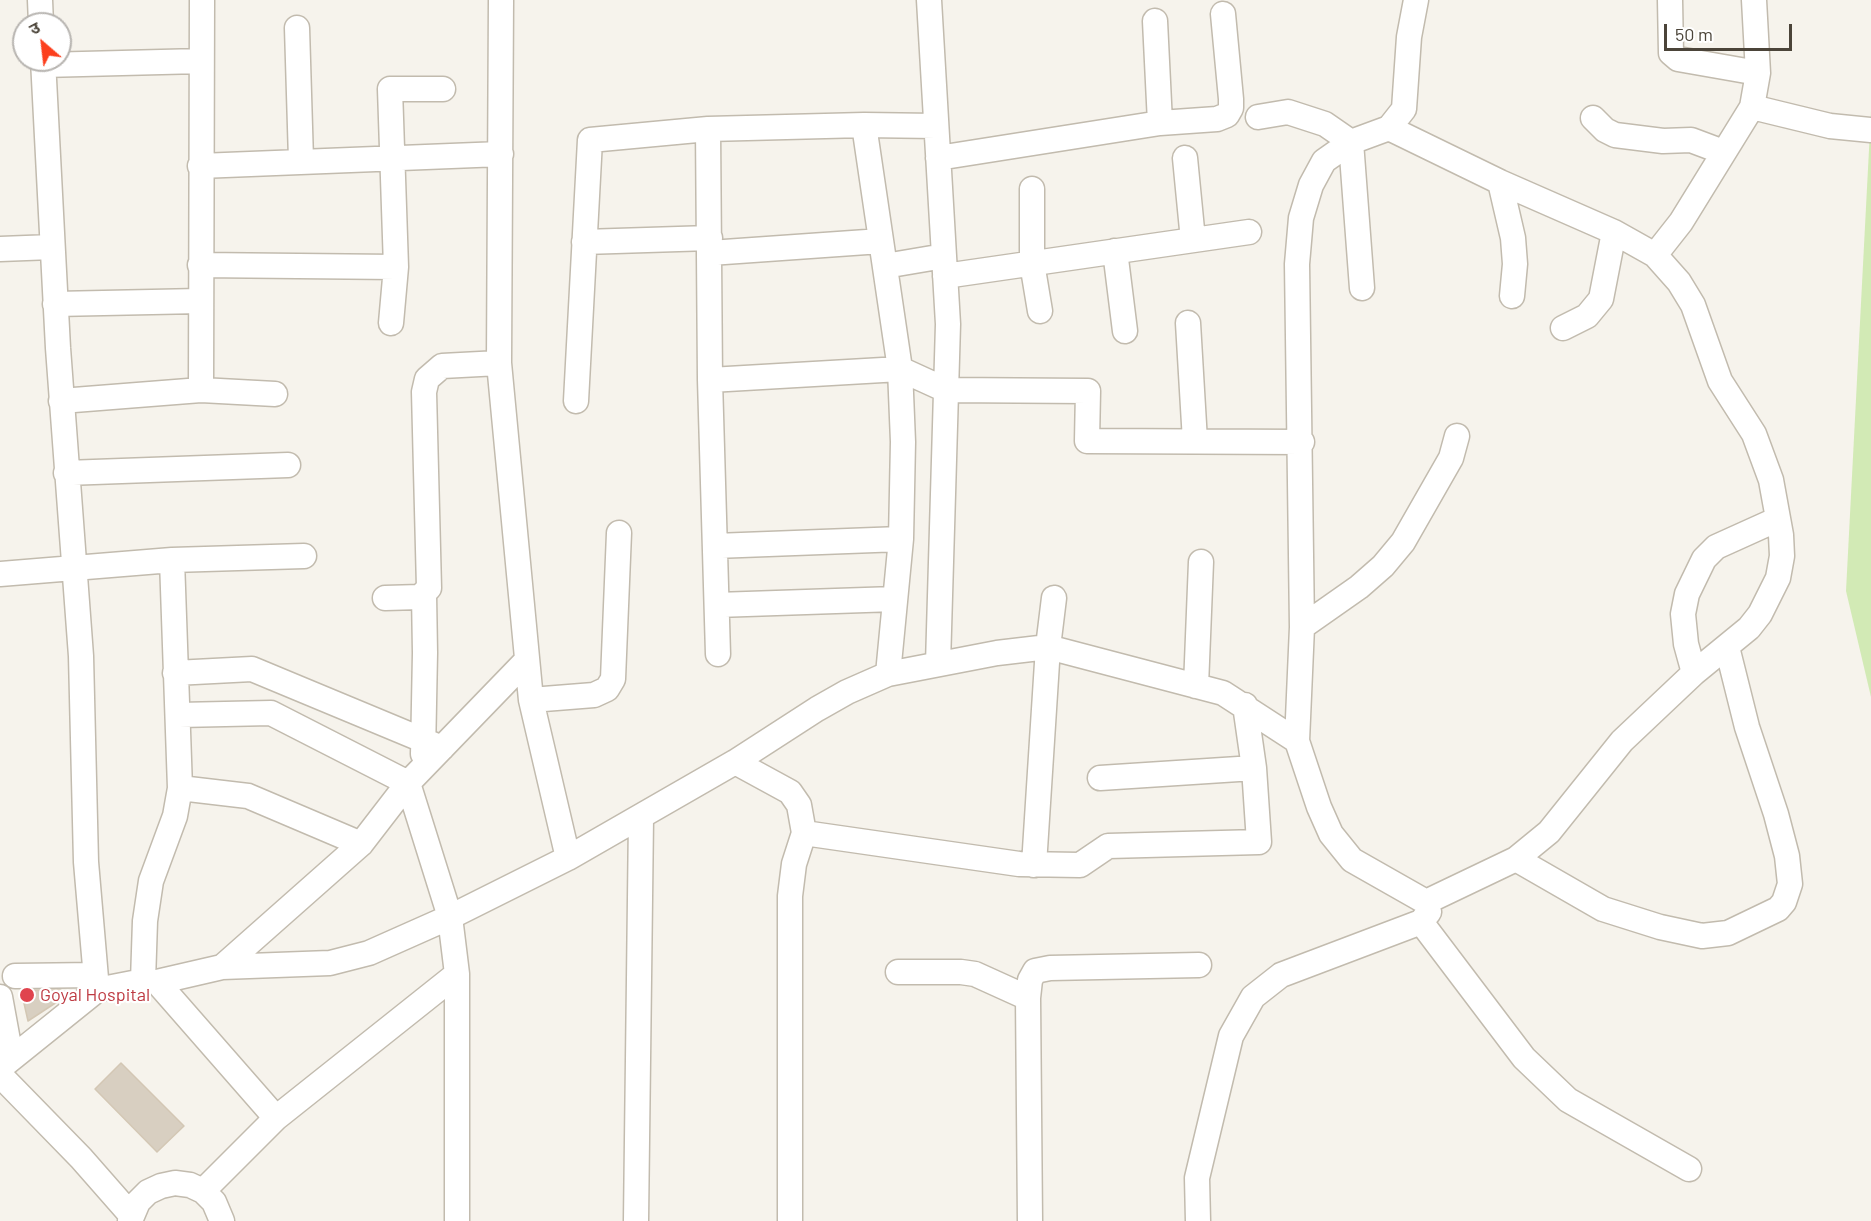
<!DOCTYPE html>
<meta charset="utf-8">
<style>
body{margin:0}
#map{position:relative;width:1871px;height:1221px;overflow:hidden;background:#f6f3ec;font-family:Barlow,"Noto Sans Devanagari",sans-serif}
canvas{display:block}
.north{position:absolute;left:12px;top:12px;width:60px;height:60px;box-sizing:border-box;background:#fff;border:2px solid #b7b4b0;border-radius:50%;rotate:332deg;font-size:16px;font-weight:700;line-height:24px;text-align:center;color:#4b4439}
.north::after{content:'';display:block;margin:auto;width:21px;height:27px;background:#fc3f1d;clip-path:polygon(50% 0,100% 100%,50% 72%,0 100%)}
.scale{position:absolute;left:1664px;top:24px;width:128px;height:27px;box-sizing:border-box;border:3px solid #4b4439;border-top:0;padding-left:8px;font-size:18px;line-height:21px;white-space:nowrap;color:#4b4439;-webkit-text-stroke:4px #fff;paint-order:stroke}
</style>
<div id="map">
<canvas width="1871" height="1221"></canvas>
<div class="north">उ</div>
<div class="scale">50 m</div>
</div>
<script>
const context = document.querySelector('canvas').getContext('2d');
context.lineJoin = 'round';
function paint(path, color) { context.fillStyle = color; context.fill(path, 'evenodd'); }
const poly = rows => new Path2D(rows.map(r => 'M' + r).join(''));
function strokePath(path, color, width, dash) { context.strokeStyle = color; context.lineWidth = width; context.lineCap = dash ? 'butt' : 'round'; context.setLineDash(dash || []); context.stroke(path); }
function drawText(font, color, halo, rows, align = 'center') {
  context.font = font + ' Barlow,sans-serif'; context.lineWidth = 4.5; context.setLineDash([]); context.textBaseline = 'middle'; context.strokeStyle = halo; context.fillStyle = color; for (const [text, x, y, turn = 0] of rows) {
    context.save(); context.translate(x, y); context.rotate((+turn || 0) * Math.PI / 180); context.textAlign = isNaN(turn) ? turn : align; if (halo) context.strokeText(text, 0, 0); context.fillText(text, 0, 0); context.restore();
  }
}
const green = poly([
 [1871,111,1871,697,1846,591]
]);
const building = poly([
 [21,990,61,990,63,998,28,1021,21,990],
 [121,1063,184,1126,157,1152,95,1089,121,1063]
]);
const minor = poly([
 [40,0,41,24],
 [501,0,499,363,531,700,568,858],
 [929,0,948,324,938,664],
 [1670,0,1671,53,1678,59,1758,73],
 [1155,21,1160,123],
 [297,28,301,160],
 [43,60,58,348,81,656,86,862,97,990],
 [43,65,201,61],
 [1752,107,1830,126,1871,130],
 [1258,117,1288,112,1325,124,1351,142,1362,288],
 [1593,118,1605,130,1615,135,1663,141,1691,140,1723,152],
 [864,125,900,369,903,442,901,539,888,674],
 [1389,128,1500,182,1614,232,1655,255,1679,282,1693,305,1720,381,1754,434,1771,480,1781,535,1782,556,1778,578,1760,614,1749,628,1694,673,1622,741,1549,832,1516,859,1426,902],
 [708,129,710,380,718,654],
 [938,158,1160,123,1217,119,1227,115,1231,108,1231,99,1223,14],
 [1185,158,1193,240],
 [200,166,501,154],
 [1500,182,1513,238,1515,264,1512,296],
 [1032,189,1032,263,1040,311],
 [584,242,710,238],
 [0,249,52,247],
 [1115,251,1125,331],
 [710,253,881,241],
 [1655,255,1681,222,1752,107,1758,73,1754,0],
 [200,265,396,267],
 [885,266,944,256],
 [945,276,1249,232],
 [55,304,200,301],
 [391,323,396,267,390,89,443,89],
 [1188,323,1195,441],
 [1563,328,1587,316,1601,299,1614,232],
 [710,380,900,369,946,390,1088,391,1087,441,1302,442],
 [201,390,202,0],
 [61,401,201,390,275,394],
 [576,401,590,140,708,129,864,125,936,126],
 [66,473,288,465],
 [715,546,901,539],
 [0,574,172,560,304,556],
 [385,598,420,597,429,588,424,392,427,379,442,366,499,363],
 [717,605,895,599],
 [1302,627,1359,587,1383,566,1403,542,1451,458,1457,436],
 [175,673,252,669,442,748],
 [1694,673,1686,644,1683,614,1687,594,1704,559,1716,547,1778,519],
 [1196,686,1201,562],
 [531,700,594,695,607,689,613,679,619,533],
 [179,715,271,713,408,783,450,917,457,974,457,1221],
 [423,754,425,653,424,594],
 [735,762,790,792,799,805,804,833,794,864,790,896,790,1221],
 [1100,778,1254,768],
 [180,788,248,796,361,844],
 [804,833,1019,864,1080,865,1108,846,1259,842,1254,768,1245,705],
 [1516,859,1603,909,1660,927,1702,936,1728,933,1778,909,1784,902,1790,884,1787,856,1776,814,1747,727,1727,647],
 [1034,865,1048,647,1054,598],
 [1421,922,1524,1058,1568,1100,1689,1169],
 [222,967,361,844,408,783,527,660],
 [898,972,961,972,975,974,1028,998],
 [15,976,95,975],
 [143,981,145,921,151,881,175,816,180,788,172,560],
 [157,982,222,967,330,963,369,953,450,917,568,858,735,762,817,709,847,692,888,674,997,653,1048,647,1223,693,1297,741],
 [0,997,11,1057],
 [0,1068,97,990,143,981,157,982,276,1118],
 [0,1075,81,1158,131,1215],
 [203,1191,276,1118,457,974],
 [130,1221,138,1202,148,1192,161,1186,175,1183,190,1185,203,1191,214,1202,222,1221],
 [636,1221,641,818],
 [1030,1221,1028,998,1030,980,1035,971,1050,968,1199,965],
 [1198,1221,1197,1178,1231,1036,1253,997,1281,975,1421,922,1429,912,1426,902,1352,860,1331,834,1319,807,1297,741,1302,627,1297,264,1301,218,1311,185,1324,161,1351,142,1389,128,1404,109,1409,37,1416,0]
]);
const markers = [
 [27,995,8,"#e0444e"]
];
const healthNames = [
 ["Goyal Hospital",40,995]
];
paint(green, '#d2eab5');
paint(building, '#d8cfc1');
strokePath(building, '#d3c7b4', 1.5);
strokePath(minor, '#c2bbae', 27);
strokePath(minor, '#fff', 24);
for (const [x, y, r, color] of markers) { const dot = new Path2D(); dot.arc(x, y, r, 0, 2 * Math.PI); context.fillStyle = color; context.fill(dot); strokePath(dot, '#fff', 2); }
drawText('18px', '#be3a42', '#fff', healthNames, 'left');
</script>
